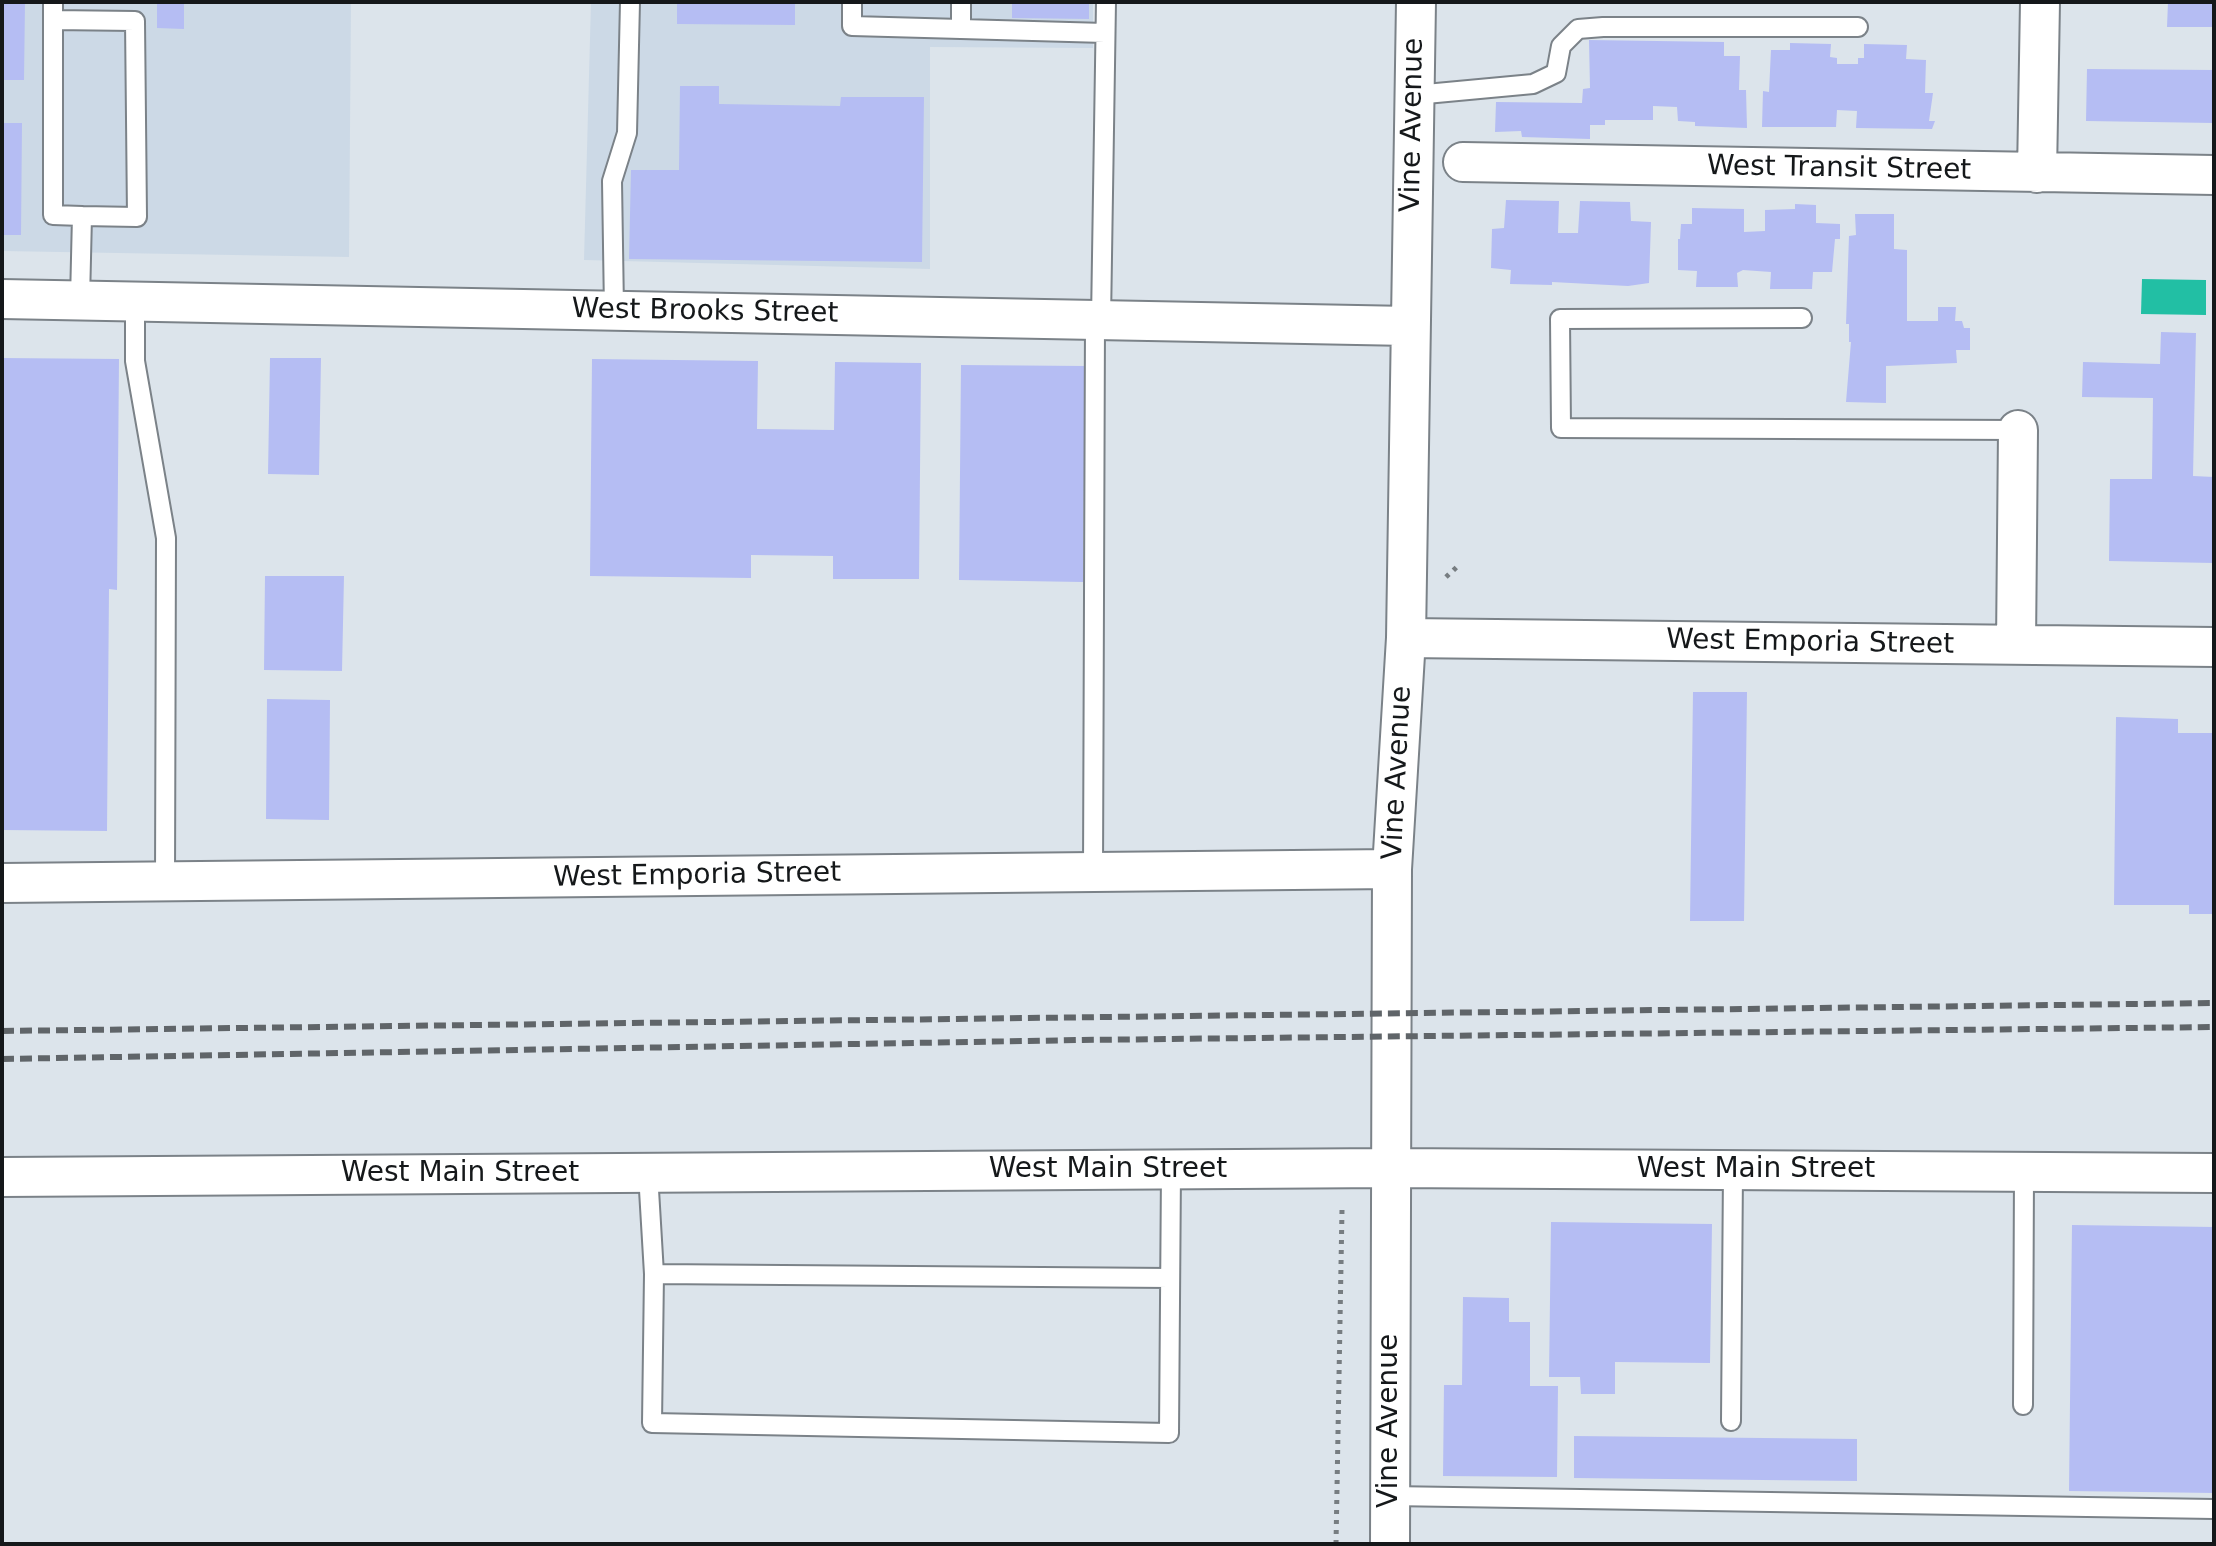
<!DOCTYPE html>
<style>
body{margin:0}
#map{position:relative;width:2216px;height:1546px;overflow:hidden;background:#dce4eb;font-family:"DejaVu Sans",sans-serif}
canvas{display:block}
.frame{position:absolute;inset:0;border:4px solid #15181a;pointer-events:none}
</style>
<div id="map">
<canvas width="2216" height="1546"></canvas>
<div class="frame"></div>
</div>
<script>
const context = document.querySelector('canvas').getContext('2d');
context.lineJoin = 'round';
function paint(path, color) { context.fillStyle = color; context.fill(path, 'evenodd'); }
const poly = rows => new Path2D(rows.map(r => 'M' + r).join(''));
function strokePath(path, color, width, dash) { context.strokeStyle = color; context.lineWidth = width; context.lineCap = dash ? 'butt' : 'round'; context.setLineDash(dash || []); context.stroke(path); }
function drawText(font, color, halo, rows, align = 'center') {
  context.font = font + ' "DejaVu Sans",sans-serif'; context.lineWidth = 6; context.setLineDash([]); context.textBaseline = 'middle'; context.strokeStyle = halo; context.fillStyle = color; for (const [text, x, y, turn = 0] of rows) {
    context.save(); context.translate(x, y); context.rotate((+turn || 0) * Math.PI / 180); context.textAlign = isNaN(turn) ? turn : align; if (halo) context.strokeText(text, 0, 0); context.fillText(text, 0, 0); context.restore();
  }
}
const built = poly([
 [2,2,351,2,349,257,2,251],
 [591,2,1093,2,1093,48,930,47,930,269,584,260]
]);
const water = poly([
 [2142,279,2206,280,2206,315,2141,314]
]);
const building = poly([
 [2,2,25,2,24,80,2,80],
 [157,2,184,2,184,29,157,28],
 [677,2,795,2,795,25,677,24],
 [1012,2,1089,2,1089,19,1012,18],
 [2168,2,2214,2,2214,27,2167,27],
 [1589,40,1724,42,1724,56,1740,56,1739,90,1746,90,1747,128,1695,126,1695,122,1678,121,1677,107,1653,106,1653,120,1605,120,1605,125,1590,125,1590,139,1522,137,1521,131,1495,132,1496,102,1582,103,1583,89,1590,88],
 [1790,43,1831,44,1830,57,1837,58,1837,64,1858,64,1858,58,1864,58,1864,44,1907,45,1906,59,1926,60,1925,93,1933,93,1929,121,1935,121,1932,129,1856,128,1857,111,1837,110,1836,127,1762,127,1763,91,1769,92,1771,50,1790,50],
 [2087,69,2214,70,2214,123,2086,121],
 [680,86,719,86,719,104,840,106,841,97,924,97,922,262,629,259,631,170,679,170],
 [2,123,22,123,21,235,2,235],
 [1506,200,1559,201,1558,233,1578,233,1580,201,1630,202,1631,221,1651,222,1649,283,1628,286,1552,282,1552,285,1510,284,1511,270,1491,268,1492,229,1504,228],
 [1795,204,1816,205,1816,223,1840,224,1840,239,1835,239,1832,272,1813,272,1812,289,1770,289,1771,272,1743,270,1737,273,1738,287,1696,287,1697,271,1678,270,1678,239,1680,239,1681,224,1692,224,1692,208,1744,209,1744,232,1765,231,1765,210,1795,209],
 [1855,214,1894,214,1894,249,1907,250,1907,321,1938,321,1938,307,1956,307,1955,321,1962,321,1964,328,1970,328,1970,350,1956,350,1957,363,1886,366,1886,403,1846,402,1851,342,1849,342,1849,324,1846,324,1849,236,1856,235],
 [2161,332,2196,333,2193,476,2214,477,2214,563,2109,561,2110,479,2152,479,2153,398,2082,397,2083,362,2160,364],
 [2,358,119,359,117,590,109,589,107,831,2,830],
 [270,358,321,358,319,475,268,474],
 [592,359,758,361,757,429,834,430,835,362,921,363,919,579,833,579,833,556,751,555,751,578,590,576],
 [961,365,1085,366,1083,582,959,580],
 [265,576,344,576,342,671,264,670],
 [1693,692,1747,692,1744,921,1690,921],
 [267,699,330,700,329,820,266,819],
 [2116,717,2178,719,2178,733,2214,733,2214,914,2189,914,2189,905,2114,905],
 [1551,1222,1712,1224,1710,1363,1615,1362,1615,1394,1581,1394,1580,1377,1549,1377],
 [2072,1225,2214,1227,2214,1493,2069,1491],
 [1463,1297,1509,1298,1509,1322,1530,1322,1530,1386,1558,1386,1557,1477,1443,1476,1444,1385,1462,1385],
 [1574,1436,1857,1439,1857,1481,1574,1478]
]);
const path = poly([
 [1446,577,1459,565],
 [1336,1544,1342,1210]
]);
const lane = poly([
 [53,2,53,215,82,216,80,300],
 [852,2,852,26,961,29,961,2],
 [53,20,135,21,137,217,82,216],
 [961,29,1105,33],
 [1415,95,1533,84,1556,73,1561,46,1578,29,1603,27,1858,27],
 [135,301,135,361,166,538,165,881],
 [614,310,612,181,627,133,630,2],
 [1802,318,1560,319,1561,428,2018,430],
 [1101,320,1106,2],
 [1093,872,1095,320],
 [648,1173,654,1274],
 [1170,1278,654,1274,652,1423,1169,1433,1171,1170],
 [2023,1405,2024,1172],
 [1731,1421,1733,1171],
 [1390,1496,2214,1509]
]);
const street = poly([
 [1463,162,2214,175],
 [2037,173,2040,2],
 [2,299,1409,326],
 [1406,638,2214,647],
 [2016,645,2018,430],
 [2,883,1392,869],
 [2,1177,1390,1168,2214,1173],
 [1390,1544,1392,869,1406,638,1416,2]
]);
const rail = poly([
 [2,1031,2214,1003],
 [2,1059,1082,1040,2214,1027]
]);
const streetNames = [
 ["Vine Avenue",1413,125,-89],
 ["West Transit Street",1839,169,1],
 ["West Brooks Street",705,312,1],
 ["West Emporia Street",1810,643,1],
 ["Vine Avenue",1398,773,-87],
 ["West Emporia Street",697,876,-1],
 ["West Main Street",1108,1170],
 ["West Main Street",1756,1170],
 ["West Main Street",460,1174],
 ["Vine Avenue",1390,1421,-90]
];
paint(built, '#ccd9e6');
paint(water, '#22bfa4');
paint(building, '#b5bdf3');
strokePath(lane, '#7b8288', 22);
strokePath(street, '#7b8288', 42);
strokePath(path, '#777d81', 5, [4, 6]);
strokePath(lane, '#fff', 18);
strokePath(street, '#fff', 38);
strokePath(rail, '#606569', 6, [12, 6]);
drawText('28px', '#15181a', '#fff', streetNames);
</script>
